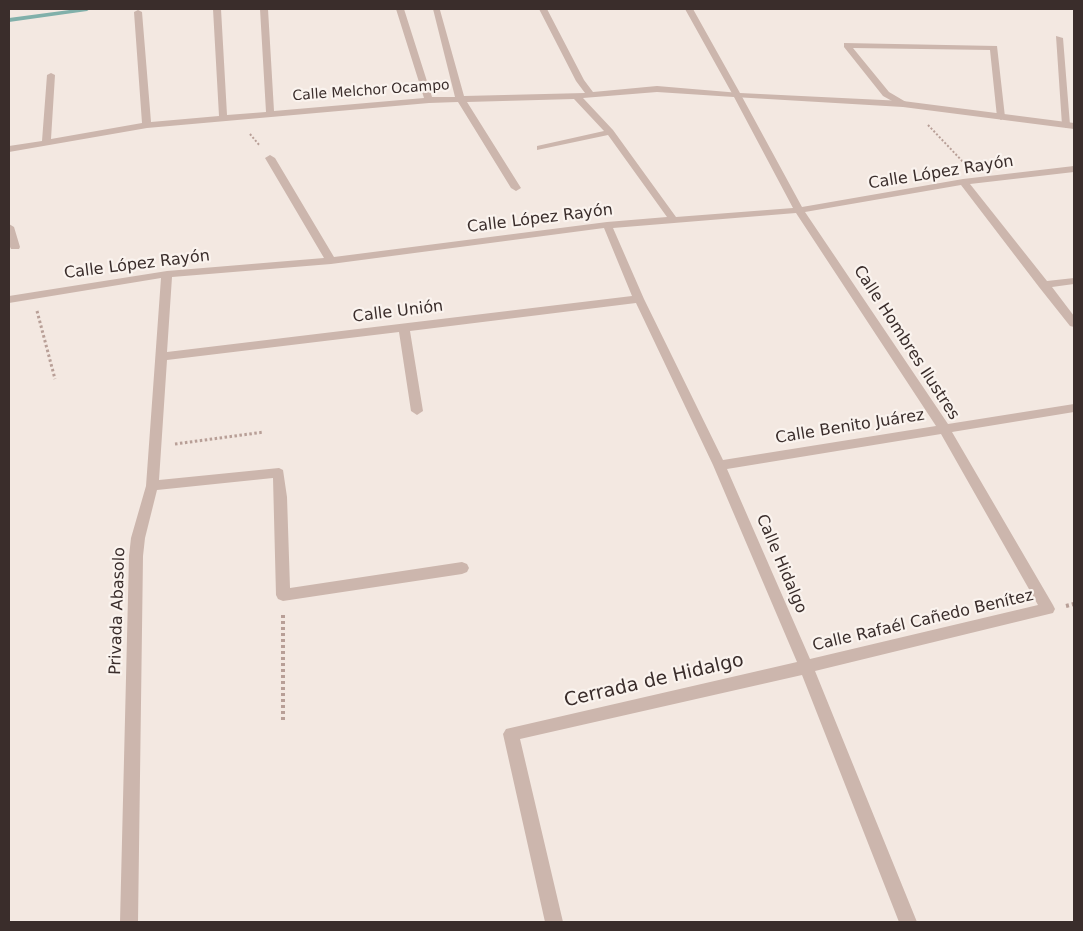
<!DOCTYPE html>
<meta charset="utf-8">
<style>
body{margin:0}
#map{position:relative;width:1083px;height:931px;overflow:hidden;background:#f3e8e1;font-family:"DejaVu Sans",sans-serif}
canvas{display:block}
.frame{position:absolute;inset:0;border:10px solid #3a2d2b;pointer-events:none}
</style>
<div id="map">
<canvas width="1083" height="931"></canvas>
<div class="frame"></div>
</div>
<script>
const context = document.querySelector('canvas').getContext('2d');
context.lineJoin = 'round';
const poly = rows => new Path2D(rows.map(r => 'M' + r).join(''));
function paint(path, color) { context.fillStyle = color; context.fill(path, 'evenodd'); }
function strokePath(path, color, width, dash) { context.strokeStyle = color; context.lineWidth = width; context.lineCap = dash ? 'butt' : 'round'; context.setLineDash(dash || []); context.stroke(path); }
function drawText(font, color, halo, rows, align = 'center') {
  context.font = font + ' "DejaVu Sans",sans-serif'; context.lineWidth = 4.5; context.setLineDash([]); context.textBaseline = 'middle'; context.strokeStyle = halo; context.fillStyle = color; for (const [text, x, y, turn = 0] of rows) {
    context.save(); context.translate(x, y); context.rotate((+turn || 0) * Math.PI / 180); context.textAlign = isNaN(turn) ? turn : align; if (halo) context.strokeText(text, 0, 0); context.fillText(text, 0, 0); context.restore();
  }
}
const stream = poly([
 [77,9,90,9,87,11,9,22,9,18,77,9]
]);
const pathFar2 = poly([
 [928,125,965,164],
 [250,134,260,146]
]);
const pathFar1 = poly([
 [37,311,55,379],
 [175,444,264,432]
]);
const path = poly([
 [1066,606,1074,604],
 [283,615,283,722]
]);
const pedestrian = poly([
 [844,43,997,46,1005,117,1001,120,997,117,990,50,853,48,889,92,906,102,907,104,903,107,883,96,844,47,844,43]
]);
const minor = poly([
 [213,9,221,9,227,115,266,112,260,9,268,9,274,111,424,98,396,9,404,9,432,97,455,97,433,9,440,10,464,96,585,93,576,81,539,9,547,9,584,80,593,92,657,86,740,93,802,207,963,179,1074,166,1074,172,970,184,1047,281,1074,278,1074,284,1052,287,1074,316,1074,327,1070,326,1039,287,961,185,805,212,948,424,1074,404,1074,412,952,432,1053,605,1055,609,1053,613,815,671,917,922,899,922,802,675,520,739,563,922,545,922,503,734,506,729,797,662,713,465,636,303,410,331,423,411,417,415,411,411,399,332,167,360,159,480,279,468,283,470,287,497,290,588,462,562,467,564,469,568,467,572,462,574,283,601,278,599,276,595,273,478,157,490,145,538,143,556,138,922,120,922,129,556,131,538,146,486,161,278,9,303,9,296,167,271,324,258,265,158,270,155,275,158,334,257,607,222,667,217,608,135,537,150,537,146,604,131,574,99,467,102,521,188,516,191,511,188,458,102,429,103,147,128,9,152,9,146,42,141,47,75,51,73,55,75,51,139,142,123,134,12,138,10,142,12,151,122,219,116,213,9],
 [657,92,734,97,793,208,676,217,613,130,583,98,657,92],
 [796,213,936,426,723,460,644,299,613,228,796,213],
 [604,228,632,296,167,352,172,277,331,264,604,228],
 [941,434,1038,605,810,659,727,469,941,434],
 [1056,36,1063,38,1070,125,1066,128,1062,125,1056,36],
 [9,224,14,227,20,247,19,249,11,249,10,247,9,224]
]);
const tertiary = poly([
 [685,9,693,9,740,93,903,101,1074,123,1074,129,903,107,734,97,685,9]
]);
const farStreetnames = [
 ["Calle Melchor Ocampo",371,91,-4]
];
const streetNames = [
 ["Calle López Rayón",941,173,-9],
 ["Calle López Rayón",540,219,-7],
 ["Calle López Rayón",137,265,-7],
 ["Calle Unión",398,312,-7],
 ["Calle Hombres Ilustres",906,343,57],
 ["Calle Benito Juárez",850,427,-9],
 ["Calle Hidalgo",781,564,67],
 ["Privada Abasolo",118,611,-88],
 ["Calle Rafaél Cañedo Benítez",923,621,-13]
];
const nearStreetnames = [
 ["Cerrada de Hidalgo",654,681,-13]
];
paint(stream, '#81b0aa');
strokePath(pathFar2, '#b89f97', 2, [2, 2]);
strokePath(pathFar1, '#b89f97', 3, [2.5, 2.5]);
strokePath(path, '#b89f97', 4, [3, 3]);
paint(pedestrian, '#ccb6ad');
paint(minor, '#ccb6ad');
paint(tertiary, '#ccb6ad');
drawText('14px', '#3a2d2b', '#faf3ee', farStreetnames);
drawText('16px', '#3a2d2b', '#faf3ee', streetNames);
drawText('19px', '#3a2d2b', '#faf3ee', nearStreetnames);
</script>
